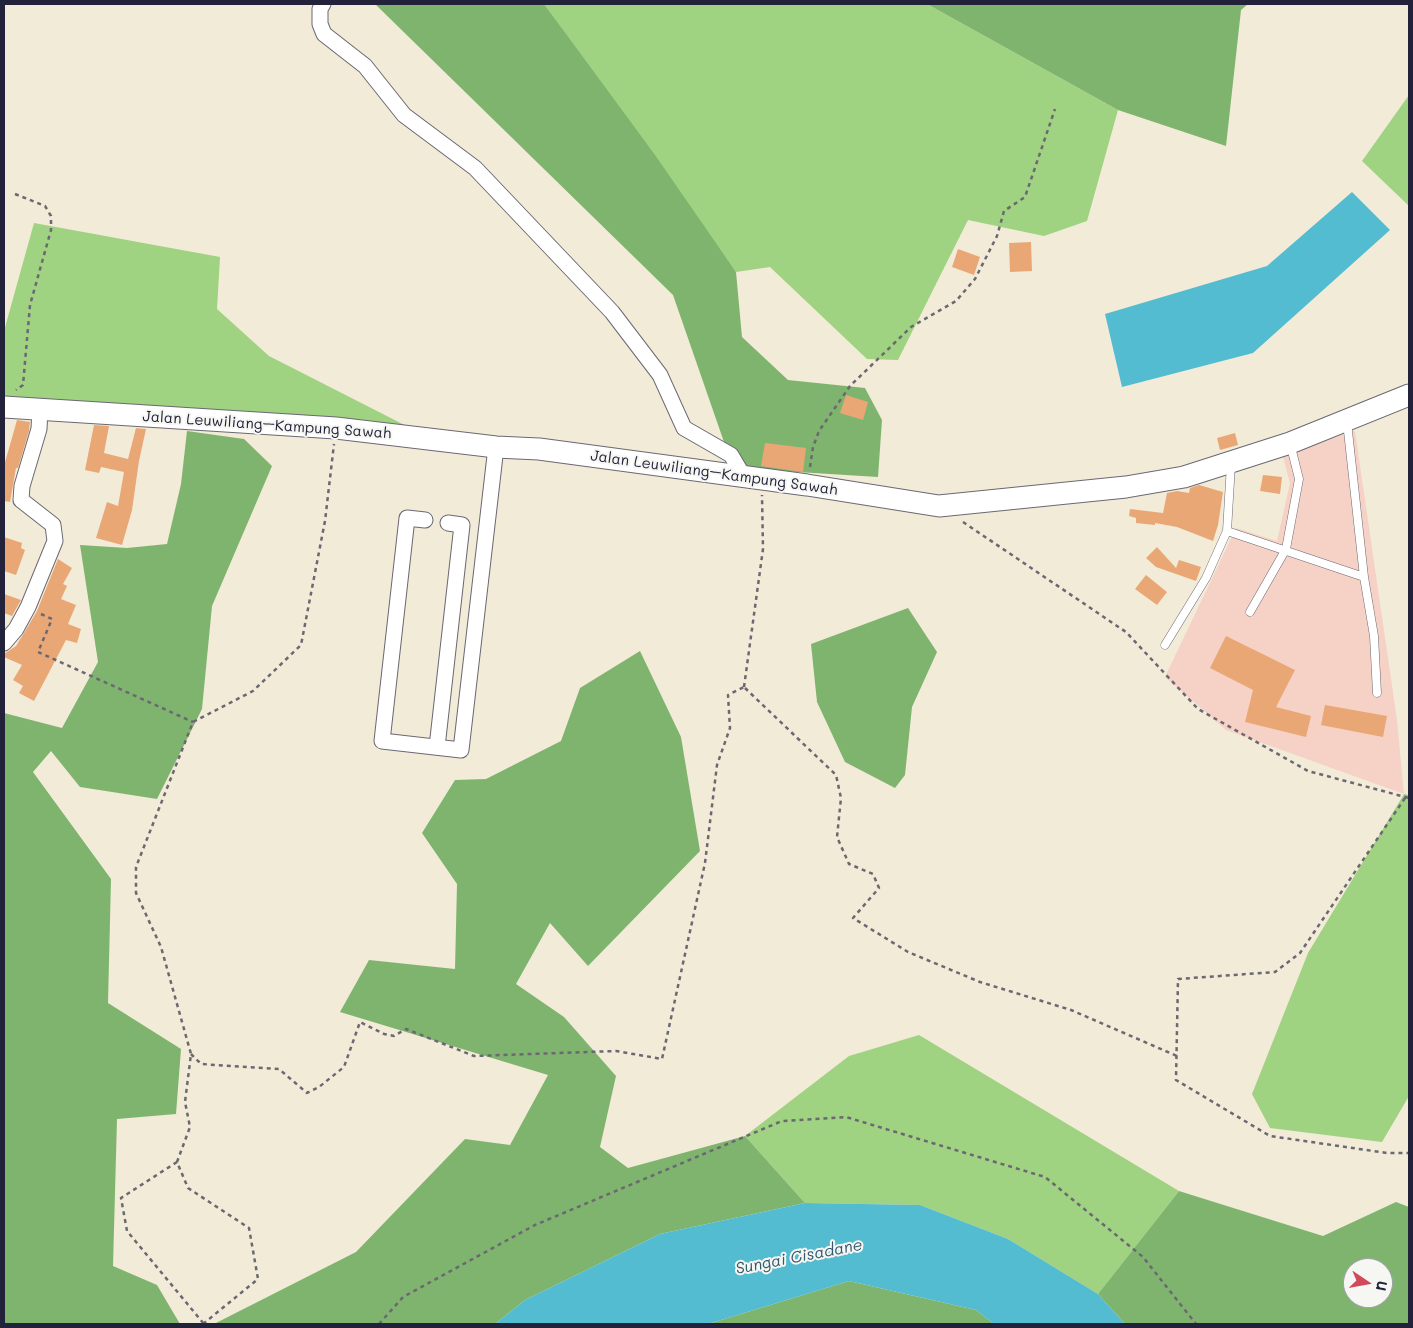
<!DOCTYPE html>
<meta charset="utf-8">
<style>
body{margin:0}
#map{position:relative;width:1413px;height:1328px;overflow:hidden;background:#f2ebd8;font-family:Mali,sans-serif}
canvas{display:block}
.frame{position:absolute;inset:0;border:5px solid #22223b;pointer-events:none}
.north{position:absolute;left:1343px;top:1258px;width:50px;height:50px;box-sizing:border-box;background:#f6f6f2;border:1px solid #a1a1a9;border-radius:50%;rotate:102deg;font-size:14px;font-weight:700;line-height:20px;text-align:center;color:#22223b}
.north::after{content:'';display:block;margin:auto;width:18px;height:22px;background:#d1495b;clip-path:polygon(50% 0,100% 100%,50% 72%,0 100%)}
</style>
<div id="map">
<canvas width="1413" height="1328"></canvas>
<div class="frame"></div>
<div class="north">U</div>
</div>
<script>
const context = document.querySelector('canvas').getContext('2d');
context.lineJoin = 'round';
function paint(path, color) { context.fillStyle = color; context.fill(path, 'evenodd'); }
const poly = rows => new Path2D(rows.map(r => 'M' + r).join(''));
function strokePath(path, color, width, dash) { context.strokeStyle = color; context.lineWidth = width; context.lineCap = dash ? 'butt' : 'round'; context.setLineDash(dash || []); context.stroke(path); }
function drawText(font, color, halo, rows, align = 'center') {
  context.font = font + ' Mali,sans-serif'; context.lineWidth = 4; context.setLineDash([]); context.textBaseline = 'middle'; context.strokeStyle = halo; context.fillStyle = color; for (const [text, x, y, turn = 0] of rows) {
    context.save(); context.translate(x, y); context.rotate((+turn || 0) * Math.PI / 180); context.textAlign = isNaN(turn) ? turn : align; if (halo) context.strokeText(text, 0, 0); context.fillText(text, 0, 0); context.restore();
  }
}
const built = poly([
 [1355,431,1397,720,1404,794,1226,730,1165,677,1236,528,1277,541,1290,483,1282,453]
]);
const green = poly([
 [544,4,927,4,1118,110,1087,221,1044,236,968,220,898,360,867,359,770,267,736,272],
 [1409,95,1409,206,1362,161],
 [34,223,220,257,217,309,269,356,432,439,5,404,4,331],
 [1404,794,1409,795,1409,1096,1382,1142,1270,1128,1252,1094,1308,953],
 [919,1035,1179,1191,1098,1294,1008,1239,920,1205,805,1203,745,1136,849,1056]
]);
const forest = poly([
 [375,4,544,4,655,155,736,272,742,337,788,380,865,388,882,420,878,477,733,468,673,295],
 [927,4,1248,4,1241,10,1226,146,1118,110],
 [187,431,244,439,272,466,212,606,202,709,157,799,80,787,51,751,33,772,111,879,108,1003,181,1049,176,1114,117,1119,113,1266,157,1285,180,1324,4,1324,4,713,62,728,98,662,80,545,127,548,167,544,181,484],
 [908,608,937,652,912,707,905,775,895,788,845,762,817,702,811,644],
 [640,651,681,737,700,851,588,966,550,923,516,984,564,1017,616,1076,600,1147,628,1168,745,1136,805,1203,660,1234,525,1300,495,1324,214,1324,356,1252,465,1139,510,1145,548,1075,340,1012,369,960,455,969,457,884,422,833,455,780,486,779,561,741,580,688],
 [1179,1191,1323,1236,1396,1202,1409,1207,1409,1324,1125,1324,1098,1294],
 [1353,1268,1383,1268,1383,1298,1353,1298],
 [849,1281,976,1310,994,1324,708,1324]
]);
const water = poly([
 [1352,192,1390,230,1253,353,1122,387,1105,314,1267,266],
 [805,1203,920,1205,1008,1239,1098,1294,1125,1324,994,1324,976,1310,849,1281,708,1324,495,1324,525,1300,660,1234]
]);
const building = poly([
 [1031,242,1032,271,1010,272,1009,243],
 [958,249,980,257,974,275,952,267],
 [846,395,868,402,863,420,840,413],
 [17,420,30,422,29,431,18,468,16,468,10,502,4,501,4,466],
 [94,425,109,426,104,453,128,459,136,428,146,429,139,461,132,510,122,545,96,538,107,502,118,506,124,472,101,467,99,473,85,470],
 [1235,433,1238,445,1220,450,1217,438],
 [765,443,806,448,803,472,761,466],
 [1263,475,1282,477,1280,494,1260,491],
 [1199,485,1223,492,1218,525,1213,541,1177,527,1155,523,1155,525,1136,523,1136,518,1129,516,1130,509,1163,513,1167,493,1177,491,1189,493,1190,488],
 [4,537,22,543,21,548,25,550,16,575,4,571],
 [1157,547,1176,568,1179,560,1201,567,1196,581,1156,567,1146,558],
 [58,559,72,568,63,584,67,586,61,599,76,605,68,624,81,629,77,643,66,640,34,701,19,693,23,686,13,680,22,665,4,657,4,654,16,646,24,633,37,611],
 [1146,575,1167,592,1157,605,1135,589],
 [4,594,21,600,12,616,4,613],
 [1226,636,1295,670,1276,707,1311,716,1306,737,1245,722,1253,690,1210,668],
 [1325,705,1387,716,1383,737,1321,725]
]);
const path = poly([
 [15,194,45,206,51,216,51,230,30,305,23,385,16,390],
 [810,467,813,447,819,431,850,386,911,327,956,301,975,279,997,236,1004,211,1025,197,1055,109],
 [963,522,1126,632,1198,709,1308,771,1409,798],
 [41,614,52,619,38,652,193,722],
 [744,687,763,549,762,495],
 [745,688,836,775,841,798,837,837,849,864,873,874,879,888,853,918,908,952,980,982,1071,1010,1177,1056],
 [1405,798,1300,953,1275,972,1178,979,1176,1080,1270,1136,1387,1153,1409,1153],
 [191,1054,201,1064,279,1069,307,1093,319,1087,344,1067,360,1022,384,1034,394,1036,406,1029,474,1056,616,1051,662,1059,705,863,717,765,730,728,728,695,744,687],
 [177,1162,121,1198,127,1231,204,1324],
 [203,1324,258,1279,249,1228,188,1188,177,1162,190,1127,185,1102,191,1054,161,947,136,893,136,867,193,722,253,691,301,645,325,521,334,444],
 [379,1324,403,1297,535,1225,782,1121,846,1117,1045,1177,1143,1257,1196,1324]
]);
const service = poly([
 [1347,422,1364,577],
 [1231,464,1227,531,1364,577,1374,636,1377,693],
 [1250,612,1286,549,1299,479,1290,443],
 [1165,645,1206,578,1227,531]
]);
const minor = poly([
 [323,4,320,9,320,24,324,34,365,66,404,115,475,168,612,312,660,375,684,428,731,455,744,477],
 [425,520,407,518,382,741,461,750,496,447],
 [4,643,16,629,28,607,55,541,53,525,21,500,22,486,39,429,40,409],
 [437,747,462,525,448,523]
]);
const secondary = poly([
 [4,407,336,428,496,447,539,449,807,485,939,506,1126,487,1184,477,1290,443,1409,395]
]);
const streetNames = [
 ["Jalan Leuwiliang–Kampung Sawah",267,425,4],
 ["Jalan Leuwiliang–Kampung Sawah",714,473,8]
];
const waterNames = [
 ["Sungai Cisadane",799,1257,-11]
];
paint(built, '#f6d1c5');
paint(green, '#9fd281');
paint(forest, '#7fb46f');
paint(water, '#53bcd0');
paint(building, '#eaa776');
strokePath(service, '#6b6872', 9);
strokePath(minor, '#6b6872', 17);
strokePath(secondary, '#6b6872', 23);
strokePath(path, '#6b6872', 2.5, [4, 4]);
strokePath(service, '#fff', 8);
strokePath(minor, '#fff', 15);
strokePath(secondary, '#fff', 21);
drawText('15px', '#22223b', '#f6f6f2', streetNames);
drawText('italic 16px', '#33586f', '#f6f6f2', waterNames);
</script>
